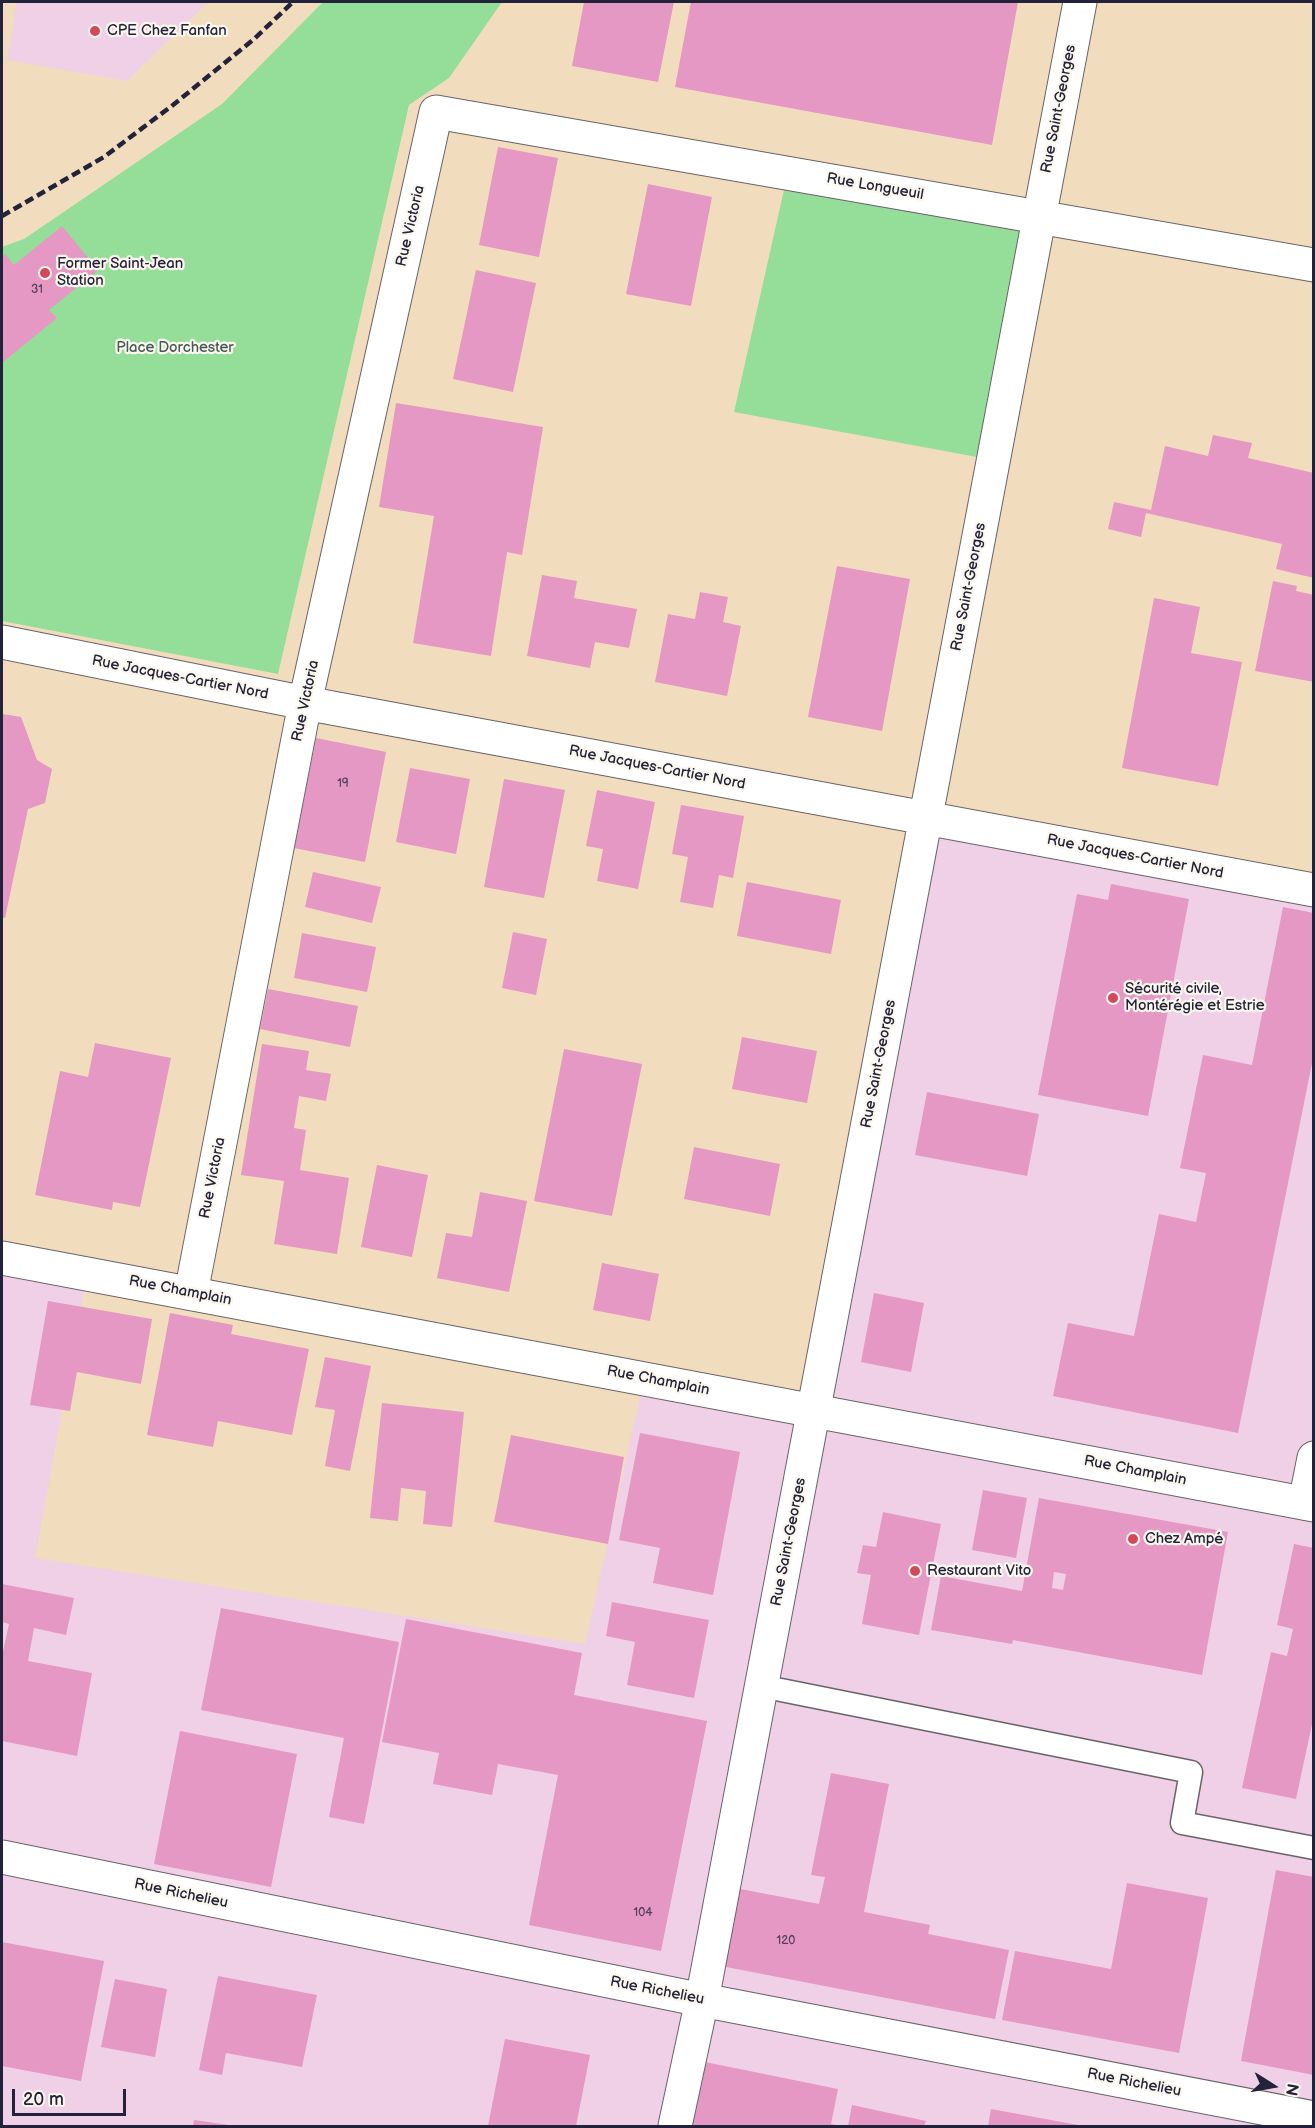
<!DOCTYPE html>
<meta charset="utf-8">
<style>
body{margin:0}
#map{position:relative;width:1315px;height:2128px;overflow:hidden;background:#f1ddbd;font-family:"Balsamiq Sans",sans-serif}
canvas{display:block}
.frame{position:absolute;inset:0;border:3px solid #22223b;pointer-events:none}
.north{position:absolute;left:1243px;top:2056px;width:60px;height:60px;-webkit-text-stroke:4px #fbf7ec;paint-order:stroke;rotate:101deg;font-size:16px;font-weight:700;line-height:24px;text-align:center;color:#22223b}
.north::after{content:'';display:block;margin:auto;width:21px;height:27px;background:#22223b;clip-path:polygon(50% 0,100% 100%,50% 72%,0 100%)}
.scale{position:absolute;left:12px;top:2089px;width:114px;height:27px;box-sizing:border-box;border:3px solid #22223b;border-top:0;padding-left:8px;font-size:18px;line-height:21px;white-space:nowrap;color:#22223b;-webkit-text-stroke:4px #fbf7ec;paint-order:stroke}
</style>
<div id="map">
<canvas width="1315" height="2128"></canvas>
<div class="frame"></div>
<div class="north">N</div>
<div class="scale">20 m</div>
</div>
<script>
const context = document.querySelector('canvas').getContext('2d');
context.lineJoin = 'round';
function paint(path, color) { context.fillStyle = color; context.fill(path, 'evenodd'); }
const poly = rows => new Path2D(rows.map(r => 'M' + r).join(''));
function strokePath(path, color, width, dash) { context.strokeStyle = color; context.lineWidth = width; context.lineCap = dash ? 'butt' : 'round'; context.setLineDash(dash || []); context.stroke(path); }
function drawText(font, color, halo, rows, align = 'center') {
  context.font = font + ' "Balsamiq Sans",sans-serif'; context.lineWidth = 4.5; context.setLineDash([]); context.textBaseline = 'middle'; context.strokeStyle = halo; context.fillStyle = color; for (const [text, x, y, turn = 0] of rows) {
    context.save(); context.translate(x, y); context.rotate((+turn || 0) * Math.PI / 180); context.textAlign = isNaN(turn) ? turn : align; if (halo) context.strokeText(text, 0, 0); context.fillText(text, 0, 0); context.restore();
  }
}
const built = poly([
 [17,2,208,2,127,81,7,60],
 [926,818,1313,890,1313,2126,2,2126,2,1258,87,1274,35,1558,585,1644,644,1379,813,1411]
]);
const green = poly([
 [323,2,502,2,449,78,409,105,278,674,2,621,2,247,24,239,222,104],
 [788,172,1039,216,993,460,734,412]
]);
const building = poly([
 [584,2,674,2,658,82,572,66],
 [691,2,1018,2,992,145,675,87],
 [498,147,558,158,539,257,479,245],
 [648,184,712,197,691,306,626,294],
 [62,226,98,270,49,310,57,318,2,363,2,258,5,254,14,265],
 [476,270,536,283,513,392,453,379],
 [396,403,543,427,522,555,507,552,491,656,413,643,434,516,379,507],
 [1213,435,1252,443,1248,458,1314,473,1314,578,1276,569,1282,544,1146,513,1141,537,1108,529,1114,502,1151,510,1165,446,1208,456],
 [837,566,910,579,882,731,808,717],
 [542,575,577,581,574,598,637,609,629,648,595,642,590,668,527,656],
 [1273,581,1297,586,1296,591,1314,595,1314,682,1255,671],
 [700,592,728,597,723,622,741,626,727,696,655,682,668,614,695,619],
 [1154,598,1200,607,1191,653,1242,662,1218,786,1122,768],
 [3,714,21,717,37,760,52,769,45,803,28,809,5,918,2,917],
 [316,738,386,752,365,862,294,848],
 [410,768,470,779,456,854,396,842],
 [504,779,565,790,544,898,484,887],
 [597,790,655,802,638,889,597,881,603,849,586,846],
 [681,805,744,816,733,878,719,875,713,908,680,902,688,857,672,854],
 [313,872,381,887,372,923,305,907],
 [747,882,841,900,831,954,737,936],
 [1111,884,1189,899,1148,1116,1038,1095,1077,894,1108,900],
 [1283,907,1314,913,1314,1053,1238,1433,1053,1396,1068,1323,1134,1336,1159,1214,1196,1222,1206,1173,1180,1168,1203,1055,1252,1065],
 [513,932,547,939,536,995,502,988],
 [302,933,376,947,367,992,294,978],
 [268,989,358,1006,350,1047,260,1029],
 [742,1037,817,1051,807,1103,732,1089],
 [95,1043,171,1058,140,1207,113,1202,112,1210,35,1195,60,1071,88,1077],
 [262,1044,309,1051,306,1070,331,1074,326,1101,299,1096,294,1128,306,1130,300,1170,349,1178,337,1254,274,1244,284,1181,241,1175],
 [564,1049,642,1064,612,1216,534,1201],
 [927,1092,1039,1114,1027,1176,915,1155],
 [694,1147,780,1164,770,1216,684,1199],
 [377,1165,428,1175,412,1257,361,1247],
 [480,1192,527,1201,509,1292,437,1278,446,1233,472,1237],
 [602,1263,659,1274,650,1321,593,1310],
 [874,1293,924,1303,911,1372,861,1362],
 [48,1301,152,1319,141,1384,77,1372,70,1411,30,1405],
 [170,1313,233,1325,231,1334,309,1349,292,1435,218,1421,213,1447,147,1435],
 [325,1357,371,1366,350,1471,325,1466,335,1410,315,1407],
 [382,1403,464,1412,452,1527,423,1524,426,1491,401,1488,398,1521,370,1518],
 [640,1433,740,1452,713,1595,653,1583,660,1548,619,1540],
 [511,1435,624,1457,608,1544,494,1522],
 [983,1490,1027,1498,1016,1558,972,1550],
 [1039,1498,1228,1532,1202,1675,1013,1640,1012,1644,931,1630,941,1576,1022,1591],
 [1054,1572,1066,1574,1063,1590,1052,1588],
 [883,1512,941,1524,919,1635,862,1624,871,1575,857,1573,863,1545,876,1547],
 [1294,1544,1314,1548,1314,1715,1296,1799,1242,1788,1271,1652,1287,1656,1293,1629,1277,1625],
 [2,1584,74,1598,66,1635,34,1628,28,1661,92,1673,77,1756,2,1741,2,1656,9,1624,2,1622],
 [612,1602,709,1620,694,1698,627,1685,635,1642,606,1636],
 [221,1608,399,1642,364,1824,329,1817,344,1738,201,1710],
 [406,1619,582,1653,574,1695,707,1721,661,1951,529,1925,558,1775,498,1764,492,1795,433,1784,439,1753,382,1742],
 [180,1731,297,1754,271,1887,154,1864],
 [831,1773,889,1784,864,1912,930,1925,928,1934,1009,1950,995,2019,721,1966,735,1888,819,1904,825,1877,811,1875],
 [1276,1870,1314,1877,1314,2075,1241,2061],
 [1127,1883,1208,1898,1179,2053,1002,2020,1015,1951,1111,1969],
 [2,1942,104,1961,81,2081,2,2066],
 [218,1976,317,1995,302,2067,226,2053,222,2075,199,2070],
 [115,1979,167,1989,155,2057,101,2047],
 [505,2039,590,2055,576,2126,488,2126],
 [705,2062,838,2089,831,2124,840,2126,692,2126],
 [852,2105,926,2121,924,2126,848,2126],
 [991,2109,1078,2125,1078,2126,988,2126],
 [194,2120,229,2125,229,2126,193,2126]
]);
const lane = poly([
 [761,1686,1191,1772,1182,1823,1314,1848]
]);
const street = poly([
 [2,642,305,703,1314,890],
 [191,1293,305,703,436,112,1314,265],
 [1305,1503,1314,1458],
 [675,2126,702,2000,1080,2]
]);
const secondary = poly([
 [2,1258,1314,1505],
 [2,1857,702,2000,1314,2118]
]);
const rail = poly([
 [2,216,104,157,173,105,254,39,293,2]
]);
const markers = [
 [95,31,6,"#d1495b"],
 [45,273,6,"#d1495b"],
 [1113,998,6,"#d1495b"],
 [1133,1539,6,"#d1495b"],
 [915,1571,6,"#d1495b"]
];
const numberNames = [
 ["31",37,290],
 ["19",343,784],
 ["104",643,1913],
 ["120",786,1941]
];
const poiNames = [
 ["CPE Chez Fanfan",107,31],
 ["Former Saint-Jean",57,264],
 ["Station",57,281],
 ["Sécurité civile,",1125,989],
 ["Montérégie et Estrie",1125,1006],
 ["Chez Ampé",1145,1539],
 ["Restaurant Vito",927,1571]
];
const streetNames = [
 ["Rue Saint-Georges",1059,109,-79],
 ["Rue Longueuil",875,187,10],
 ["Rue Victoria",411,226,-77],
 ["Rue Saint-Georges",969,587,-79],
 ["Rue Jacques-Cartier Nord",180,678,11],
 ["Rue Victoria",306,701,-78],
 ["Rue Jacques-Cartier Nord",657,768,11],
 ["Rue Jacques-Cartier Nord",1135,857,11],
 ["Rue Saint-Georges",879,1064,-79],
 ["Rue Victoria",213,1178,-79],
 ["Rue Champlain",180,1291,11],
 ["Rue Champlain",658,1381,11],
 ["Rue Champlain",1135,1471,11],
 ["Rue Saint-Georges",789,1542,-79],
 ["Rue Richelieu",181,1894,12],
 ["Rue Richelieu",657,1991,11],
 ["Rue Richelieu",1134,2083,11]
];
const parkNames = [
 ["Place Dorchester",175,348]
];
paint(built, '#efd0e6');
paint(green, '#95de9a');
paint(building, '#e598c3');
strokePath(lane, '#6a6368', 25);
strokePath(street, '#6a6368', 35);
strokePath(secondary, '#6a6368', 35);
strokePath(lane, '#fff', 22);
strokePath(street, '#fff', 33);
strokePath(secondary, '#fff', 33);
strokePath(rail, '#22223b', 4.5, [9, 4.5]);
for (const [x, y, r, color] of markers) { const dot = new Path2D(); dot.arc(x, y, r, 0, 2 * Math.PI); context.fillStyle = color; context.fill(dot); strokePath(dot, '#fbf7ec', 2); }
drawText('12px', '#53405d', null, numberNames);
drawText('15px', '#22223b', '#fbf7ec', poiNames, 'left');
drawText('15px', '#22223b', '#fbf7ec', streetNames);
drawText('15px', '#445a58', '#fbf7ec', parkNames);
</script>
